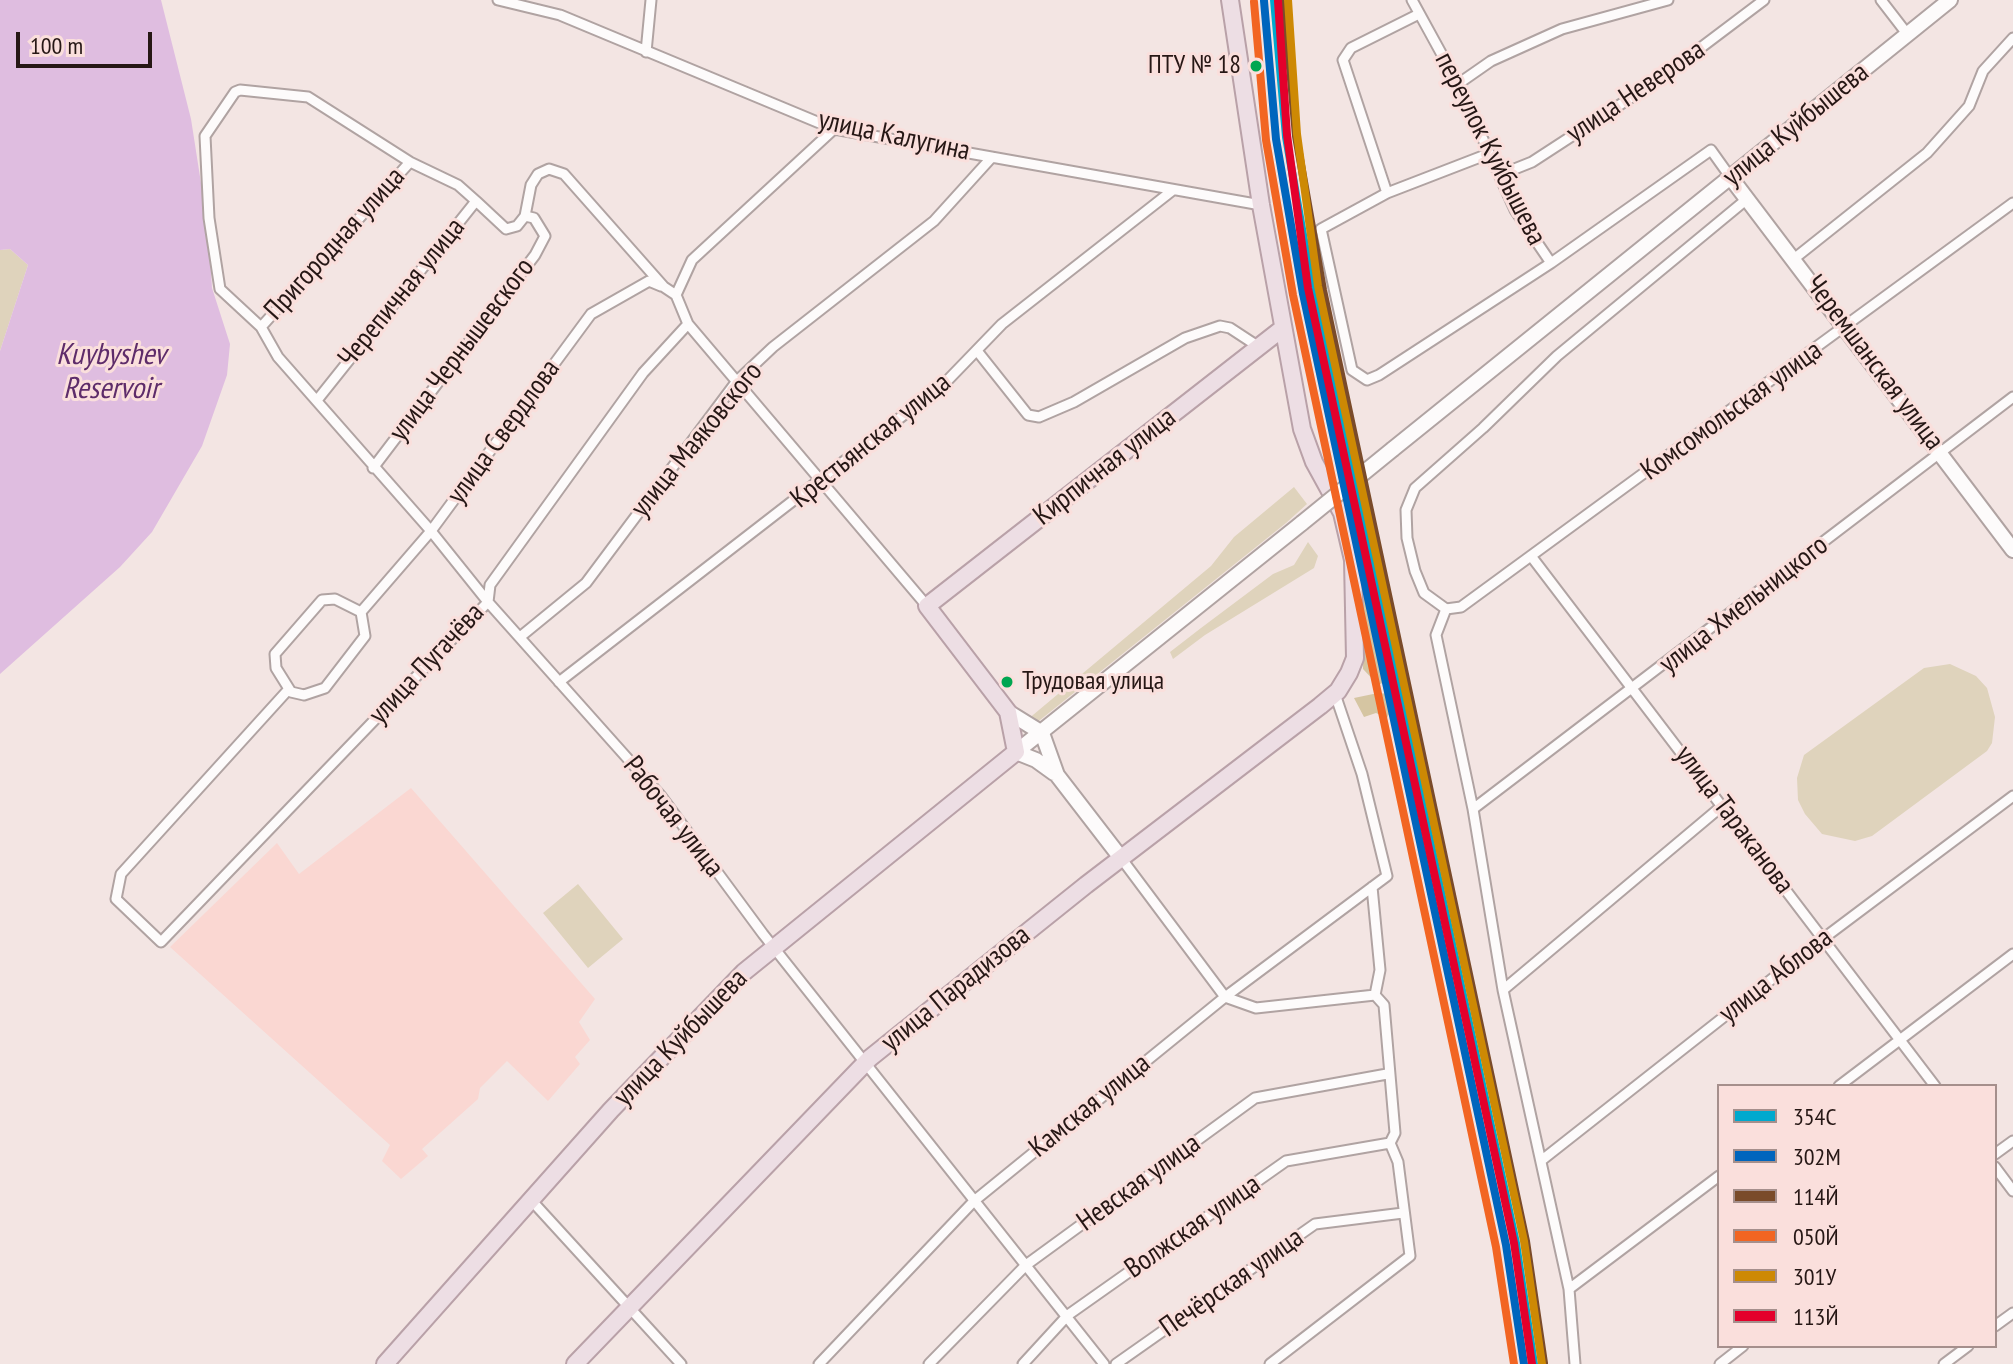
<!DOCTYPE html>
<meta charset="utf-8">
<style>
body{margin:0}
#map{position:relative;width:2013px;height:1364px;overflow:hidden;background:#f3e5e3;font-family:"PT Sans Narrow",sans-serif}
canvas{display:block}
.legend{position:absolute;left:1717px;top:1084px;width:280px;height:264px;box-sizing:border-box;background:#fadfdc;border:2px solid #a58f8c;margin:0;padding:10px 14px;list-style:none;font-size:24px;color:#261715}
.legend li{display:flex;align-items:center;gap:16px;height:40px}
.legend b{width:40px;border:2px solid #a58f8c}
.scale{position:absolute;left:16px;top:32px;width:136px;height:36px;box-sizing:border-box;border:4px solid #261715;border-top:0;padding-left:10px;font-size:24px;line-height:28px;white-space:nowrap;color:#261715;-webkit-text-stroke:6px #fadfdc;paint-order:stroke}
</style>
<div id="map">
<canvas width="2013" height="1364"></canvas>
<ul class="legend">
<li><b style="height:10px;background:#00a9ce"></b>354С</li>
<li><b style="height:10px;background:#0065bd"></b>302М</li>
<li><b style="height:10px;background:#7a4b2a"></b>114Й</li>
<li><b style="height:10px;background:#f26522"></b>050Й</li>
<li><b style="height:10px;background:#cd8904"></b>301У</li>
<li><b style="height:10px;background:#e4002b"></b>113Й</li>
</ul>
<div class="scale">100 m</div>
</div>
<script>
const context = document.querySelector('canvas').getContext('2d');
context.lineJoin = 'round';
function paint(path, color) { context.fillStyle = color; context.fill(path, 'evenodd'); }
const poly = rows => new Path2D(rows.map(r => 'M' + r).join(''));
function strokePath(path, color, width, dash) { context.strokeStyle = color; context.lineWidth = width; context.lineCap = dash ? 'butt' : 'round'; context.setLineDash(dash || []); context.stroke(path); }
function drawText(font, color, halo, rows, align = 'center') {
  context.font = font + ' "PT Sans Narrow",sans-serif'; context.lineWidth = 6; context.setLineDash([]); context.textBaseline = 'middle'; context.strokeStyle = halo; context.fillStyle = color; for (const [text, x, y, turn = 0] of rows) {
    context.save(); context.translate(x, y); context.rotate((+turn || 0) * Math.PI / 180); context.textAlign = isNaN(turn) ? turn : align; if (halo) context.strokeText(text, 0, 0); context.fillText(text, 0, 0); context.restore();
  }
}
const built = poly([
 [411,788,595,999,579,1022,590,1040,575,1057,580,1064,548,1101,507,1061,480,1088,478,1099,422,1149,428,1156,401,1179,382,1161,390,1145,170,947,277,843,299,874]
]);
const green = poly([
 [10,249,28,265,0,351,0,250],
 [1294,487,1307,504,1286,523,1035,724,1027,720,1211,566,1234,537],
 [1308,542,1318,556,1314,568,1205,635,1173,659,1170,652,1201,628,1273,574,1294,565],
 [1950,664,1976,676,1987,688,1995,717,1992,743,1987,751,1872,836,1855,841,1822,834,1805,814,1798,800,1797,778,1804,755,1924,668],
 [578,884,623,939,588,968,543,913]
]);
const forest = poly([
 [1364,587,1372,588,1388,673,1387,681,1378,685,1363,669],
 [1378,693,1391,694,1394,704,1387,718,1376,713,1364,717,1354,698]
]);
const water = poly([
 [0,0,161,0,191,119,208,228,212,288,230,344,227,375,202,446,152,532,120,567,0,674,0,351,28,265,10,249,0,250]
]);
const minor = poly([
 [498,0,560,15,834,129,1261,205],
 [1412,0,1458,84,1515,210,1551,263,1711,150,1731,178],
 [1881,0,1908,35],
 [646,52,651,0],
 [1458,84,1491,61,1562,29,1668,0],
 [1488,154,1387,193,1321,229,1352,370,1367,380,1379,375,1551,263],
 [1502,174,1532,162,1658,80,1764,0],
 [1387,193,1343,60,1351,48,1419,14],
 [476,201,458,185,410,162,308,97,240,90,235,92,205,136,209,218,220,289,261,327,278,357,431,531,488,602,661,796,763,934,1104,1364],
 [1795,258,1927,153,1969,106,1983,71,2013,38],
 [676,295,692,260,834,129],
 [261,327,410,162],
 [978,352,1028,415,1039,417,1074,402,1185,338,1220,326,1230,328,1259,347],
 [318,399,476,201,506,229,517,226,525,216],
 [373,468,535,255,545,236,534,218,525,216,531,185,538,174,549,169,564,174,664,287,676,295,688,324,927,606],
 [1531,556,1935,1086],
 [1446,609,1461,607,2013,203],
 [361,612,335,599,322,600,275,654,276,668,291,692,304,695,325,688,365,636,361,612,431,531,591,314,649,281,661,286],
 [520,637,586,583,737,381,773,347,934,221,992,157],
 [559,682,945,383,1002,324,1173,190],
 [288,690,121,874,116,899,161,942,488,602,490,585,643,373,688,324],
 [1473,809,2013,397],
 [1121,858,1225,997,1256,1008,1375,995,1380,970,1372,887],
 [1503,990,1722,806],
 [1839,1086,2013,954],
 [1995,1154,2013,1141],
 [1542,1160,1824,938,2013,796],
 [1995,1167,2013,1191],
 [532,1201,681,1364],
 [1569,1289,1719,1176],
 [1995,1326,2013,1313],
 [819,1364,974,1201,1225,997,1387,876,1362,774,1335,694],
 [929,1364,1026,1265,1255,1098,1387,1074],
 [1023,1364,1068,1315,1286,1161,1390,1143],
 [1116,1364,1315,1224,1403,1213],
 [1270,1364,1410,1256,1398,1162,1390,1143,1395,1133,1384,1005,1375,995],
 [1575,1364,1569,1289,1503,990,1473,809,1436,635,1446,609,1424,593,1415,571,1407,538,1406,510,1415,488,1483,428,1557,356,1747,199],
 [1720,1364,1743,1346],
 [1944,1364,1968,1346]
]);
const secondary = poly([
 [1731,178,2013,550],
 [1393,449,1950,0],
 [1008,712,1042,733],
 [1042,733,1057,775,1121,858],
 [1016,752,1302,523],
 [1016,752,1036,760,1054,773]
]);
const trunk = poly([
 [385,1364,611,1110,744,972,1016,752,1008,712,927,606,1283,328],
 [575,1364,870,1058,1086,885,1320,706,1338,691,1349,673,1355,658,1353,560,1342,513,1314,462,1302,429,1261,205,1230,0]
]);
const secondaryBridge = poly([
 [1302,523,1393,449]
]);
const rail1 = poly([
 [1274,0,1286,137,1313,292,1516,1243,1534,1364]
]);
const rail2 = poly([
 [1264,1,1276,139,1303,294,1506,1245,1524,1364]
]);
const rail3 = poly([
 [1284,0,1296,136,1323,290,1526,1241,1544,1363]
]);
const rail4 = poly([
 [1254,2,1266,140,1293,295,1496,1247,1514,1364]
]);
const rail5 = poly([
 [1288,0,1297,134,1318,286,1524,1241,1542,1364]
]);
const rail6 = poly([
 [1278,1,1287,135,1308,288,1514,1243,1532,1364]
]);
const markers = [
 [1256,66,7,"#00a651"],
 [1007,682,7,"#00a651"]
];
const busNames = [
 ["ПТУ № 18",1241,66],
 ["Трудовая улица",1022,682,"left"]
];
const streetNames = [
 ["улица Неверова",1636,92,-34],
 ["улица Куйбышева",1796,125,-39],
 ["улица Калугина",894,136,12],
 ["переулок Куйбышева",1490,149,63],
 ["Пригородная улица",335,244,-48],
 ["Черепичная улица",402,293,-51],
 ["улица Чернышевского",462,350,-53],
 ["Черемшанская улица",1874,363,53],
 ["Комсомольская улица",1732,411,-36],
 ["улица Свердлова",504,432,-54],
 ["улица Маяковского",697,440,-51],
 ["Крестьянская улица",871,441,-39],
 ["Кирпичная улица",1105,467,-38],
 ["улица Хмельницкого",1744,605,-38],
 ["улица Пугачёва",427,664,-47],
 ["Рабочая улица",673,817,52],
 ["улица Тараканова",1734,820,53],
 ["улица Аблова",1776,976,-38],
 ["улица Парадизова",956,989,-39],
 ["улица Куйбышева",681,1038,-46],
 ["Камская улица",1090,1106,-39],
 ["Невская улица",1139,1183,-36],
 ["Волжская улица",1193,1227,-35],
 ["Печёрская улица",1232,1283,-35]
];
const waterNames = [
 ["Kuybyshev",111,355],
 ["Reservoir",111,389]
];
paint(built, '#fad7d2');
paint(green, '#dfd3bc');
paint(forest, '#d5c5a2');
paint(water, '#dfbde0');
strokePath(minor, '#b0a3a2', 13);
strokePath(secondary, '#b0a3a2', 18);
strokePath(trunk, '#b9a1a8', 20);
strokePath(minor, '#fdfbfb', 9);
strokePath(secondary, '#fdfbfb', 14);
strokePath(trunk, '#eddee4', 16);
strokePath(secondaryBridge, '#b0a3a2', 18, []);
strokePath(secondaryBridge, '#fdfbfb', 14);
strokePath(rail1, '#00a9ce', 8);
strokePath(rail2, '#0065bd', 8);
strokePath(rail3, '#7a4b2a', 8);
strokePath(rail4, '#f26522', 8);
strokePath(rail5, '#cd8904', 8);
strokePath(rail6, '#e4002b', 8);
for (const [x, y, r, color] of markers) { const dot = new Path2D(); dot.arc(x, y, r, 0, 2 * Math.PI); context.fillStyle = color; context.fill(dot); strokePath(dot, '#fadfdc', 3); }
drawText('26px', '#261715', '#fadfdc', busNames, 'right');
drawText('28px', '#261715', '#fadfdc', streetNames);
drawText('italic 30px', '#5e2c6a', '#fadfdc', waterNames);
</script>
